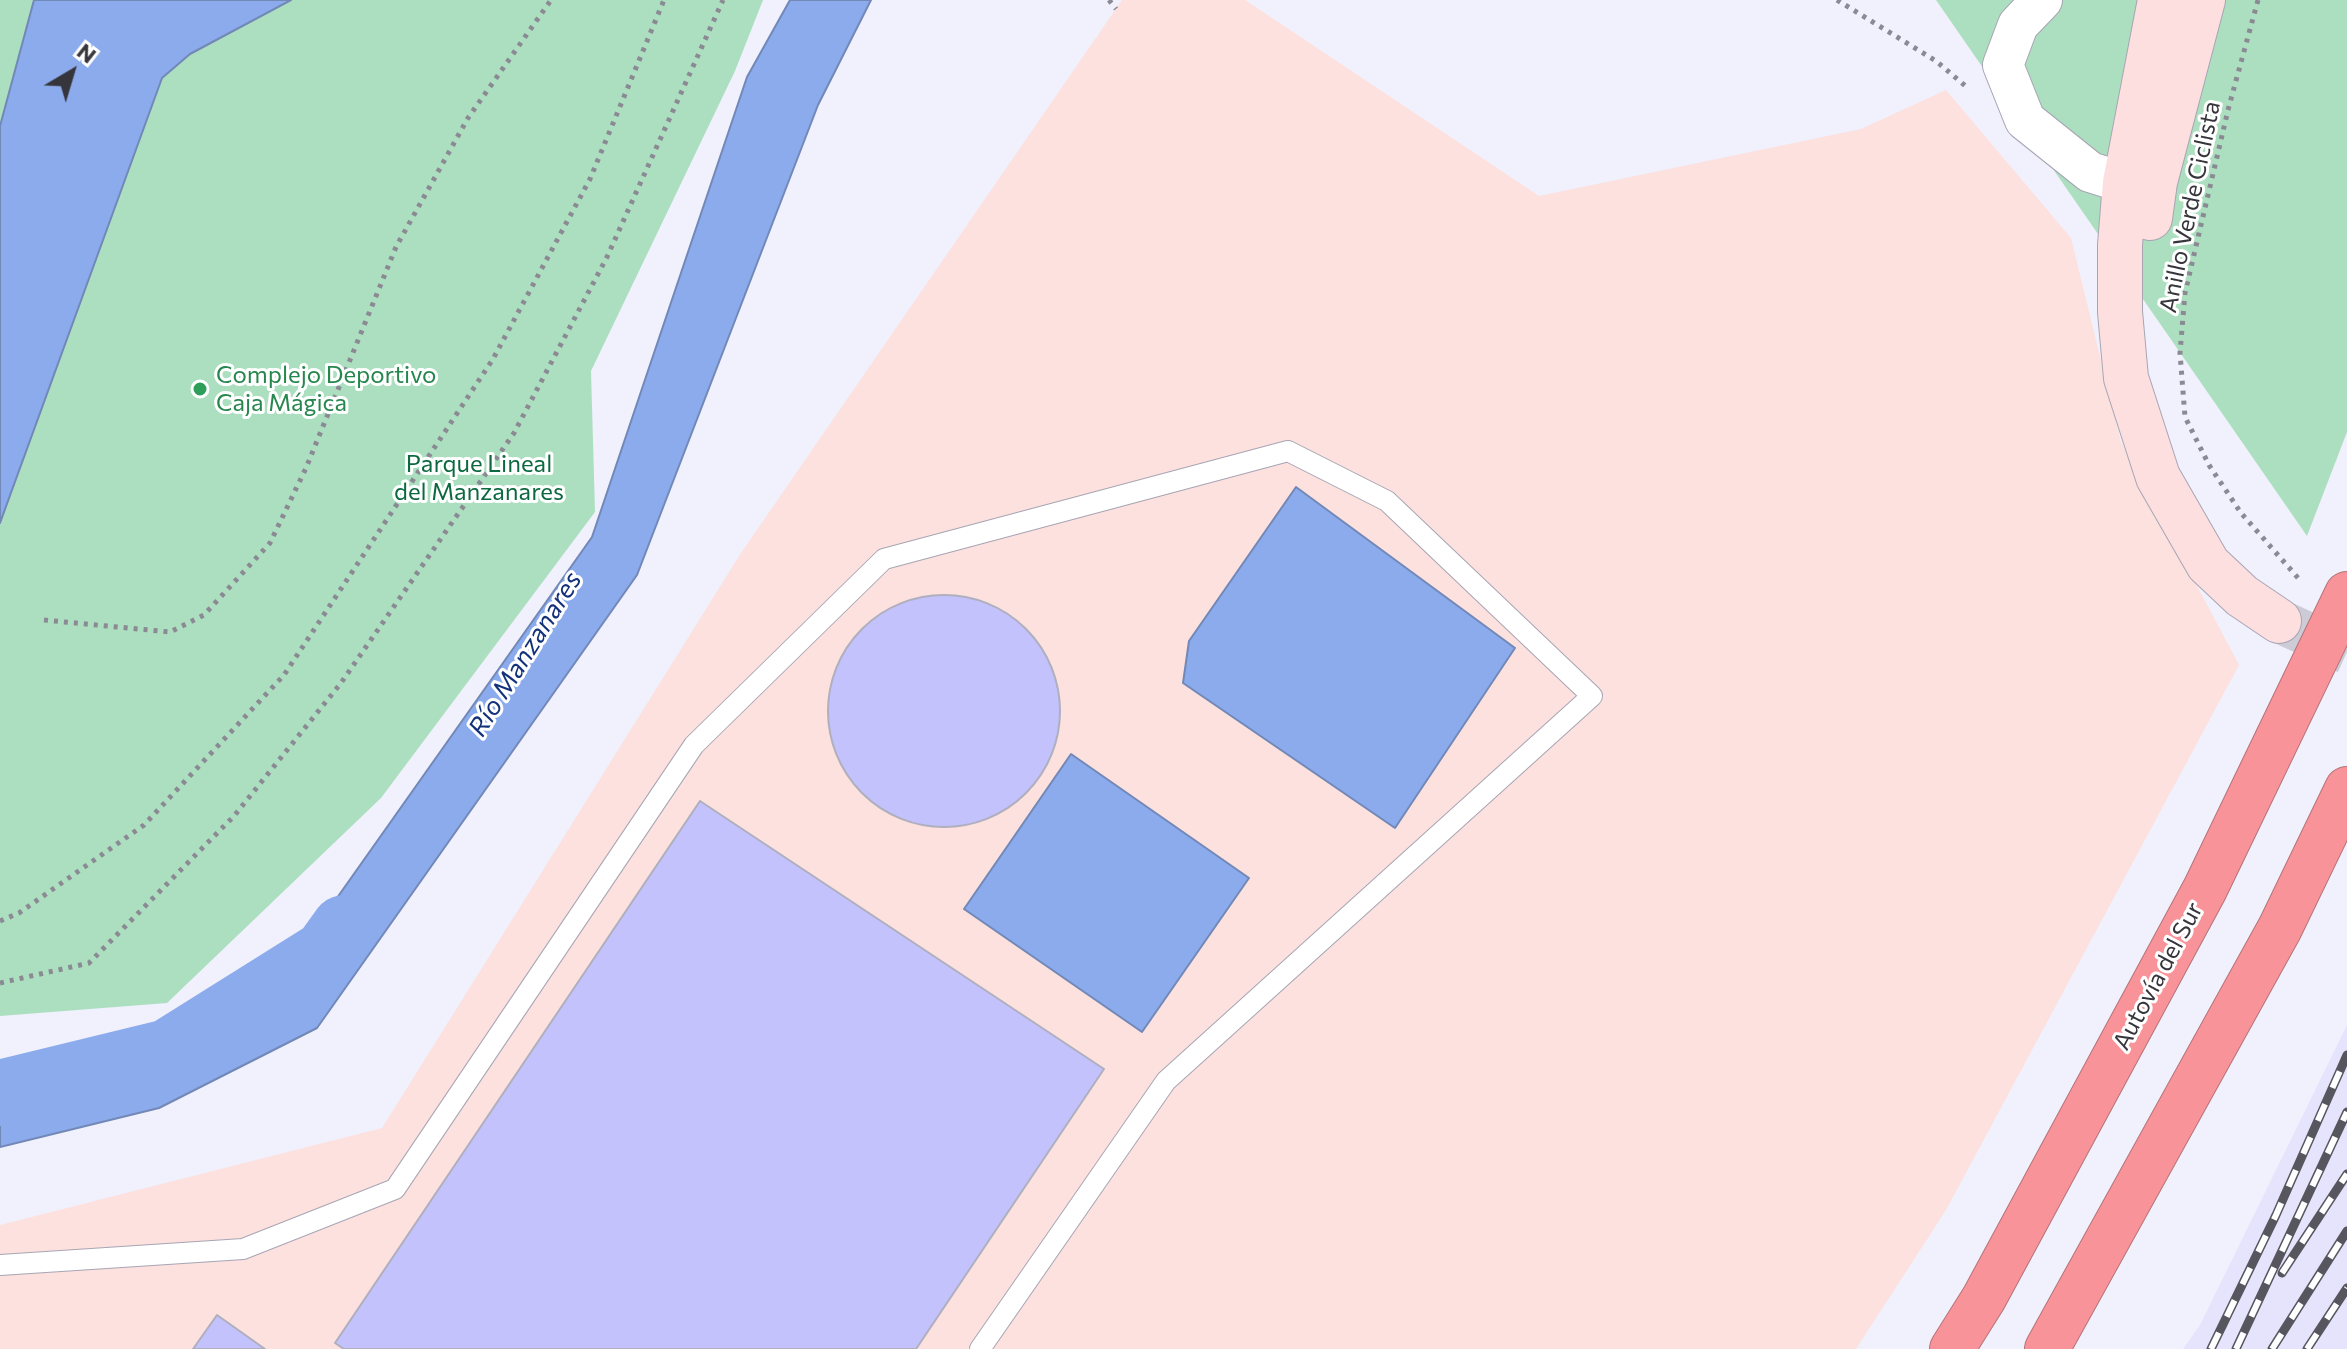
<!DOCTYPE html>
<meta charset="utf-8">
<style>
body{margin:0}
#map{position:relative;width:2347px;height:1349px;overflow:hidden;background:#f1f0fd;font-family:Commissioner,sans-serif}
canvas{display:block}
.north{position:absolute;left:32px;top:32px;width:80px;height:80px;-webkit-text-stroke:6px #fff;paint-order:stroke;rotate:38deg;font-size:22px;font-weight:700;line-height:32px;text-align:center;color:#36353b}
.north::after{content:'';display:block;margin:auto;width:28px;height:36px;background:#36353b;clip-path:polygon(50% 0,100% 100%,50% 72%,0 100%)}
</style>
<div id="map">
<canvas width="2347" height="1349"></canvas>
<div class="north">N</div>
</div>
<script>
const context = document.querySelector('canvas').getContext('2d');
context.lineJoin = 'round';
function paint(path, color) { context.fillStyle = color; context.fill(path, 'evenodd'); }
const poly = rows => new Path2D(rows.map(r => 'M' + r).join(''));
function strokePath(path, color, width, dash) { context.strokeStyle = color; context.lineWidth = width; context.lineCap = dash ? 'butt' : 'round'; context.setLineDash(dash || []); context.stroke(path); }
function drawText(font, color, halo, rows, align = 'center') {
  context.font = font + ' Commissioner,sans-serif'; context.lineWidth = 6; context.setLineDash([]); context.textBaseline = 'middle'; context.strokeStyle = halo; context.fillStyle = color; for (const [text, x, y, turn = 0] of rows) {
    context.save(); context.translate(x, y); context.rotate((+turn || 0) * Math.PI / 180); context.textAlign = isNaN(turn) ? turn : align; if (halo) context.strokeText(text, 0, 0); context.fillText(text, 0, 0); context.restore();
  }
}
const built = poly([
 [2347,1025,2347,1349,2183,1349,2200,1325]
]);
const industrial = poly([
 [1122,0,1245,0,1539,196,1861,129,1946,90,2071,238,2121,442,2239,665,1946,1210,1856,1349,0,1349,0,1225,382,1128,741,553]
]);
const green = poly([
 [0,0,763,0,735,71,591,371,595,512,381,798,167,1003,0,1016],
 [1936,0,2347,0,2347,432,2307,536]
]);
const water = poly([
 [34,0,291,0,190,54,162,78,0,523,0,126,34,0],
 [790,0,871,0,818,105,637,575,317,1028,159,1108,0,1147,0,1065,239,1008,274,987,592,537,747,77,790,0],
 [1296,487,1515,648,1395,828,1183,683,1189,641,1296,487],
 [1071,754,1249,878,1142,1032,964,909,1071,754]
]);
const river = poly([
 [0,1093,168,1052,326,953,344,928]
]);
const building = poly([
 '828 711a116 116 0 1 1 232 0a116 116 0 1 1-232 0Z',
 [700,801,1104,1069,916,1349,344,1349,335,1343,700,801],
 [217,1315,265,1349,193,1349,217,1315]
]);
const secondaryTunnel = poly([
 [2279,621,2347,652]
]);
const path = poly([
 [1109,0,1116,9],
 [1837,0,1936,61,1969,89],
 [2258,0,2228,110,2185,293,2180,353,2185,417,2209,465,2241,513,2299,579],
 [44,620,170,632,204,615,270,543,306,468,396,247,468,118,551,0],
 [0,921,19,913,144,825,284,675,493,359,590,179,664,0],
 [0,983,89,963,234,816,341,683,514,433,607,257,723,0]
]);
const service = poly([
 [0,1265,243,1249,395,1189,694,745,884,559,1288,451,1387,501,1592,696,1166,1081,980,1349]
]);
const minor = poly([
 [2042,0,2018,25,2003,65,2025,120,2090,172,2125,183,2155,182]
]);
const secondary = poly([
 [2160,0,2125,183,2120,245,2120,312,2126,378,2158,477,2208,564,2242,596,2279,621],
 [2150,218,2155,182,2203,0]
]);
const motorway = poly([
 [1952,1349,1984,1298,2205,889,2347,594],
 [2047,1349,2280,928,2347,789]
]);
const rail = poly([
 [2282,1273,2347,1174],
 [2211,1349,2276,1215,2347,1055],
 [2236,1349,2347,1112],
 [2272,1349,2347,1231],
 [2307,1349,2347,1288]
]);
const markers = [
 [200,389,8,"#2e9e5b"]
];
const streetNames = [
 ["Anillo Verde Ciclista",2190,207,-78],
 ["Autovía del Sur",2158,976,-62]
];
const leisureNames = [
 ["Complejo Deportivo",216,375],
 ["Caja Mágica",216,403]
];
const parkNames = [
 ["Parque Lineal",479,464],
 ["del Manzanares",479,492]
];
const waterNames = [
 ["Río Manzanares",525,654,-58]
];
paint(built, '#e6e4fc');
paint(industrial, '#fce1de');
paint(green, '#acdfbf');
paint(water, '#8babec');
strokePath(water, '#7288b7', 2);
strokePath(river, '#8babec', 66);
paint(building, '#c4c2fd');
strokePath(building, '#afafbe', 2);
strokePath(secondaryTunnel, '#cccbd6', 44, [44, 22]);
strokePath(service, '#a7a5b4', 22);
strokePath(minor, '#a7a5b4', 42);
strokePath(secondary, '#a7a5b4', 46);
strokePath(motorway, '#b47378', 46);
strokePath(path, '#8b8a94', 5, [4, 6]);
strokePath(service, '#fff', 20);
strokePath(minor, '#fff', 40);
strokePath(secondary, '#fddfe0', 44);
strokePath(motorway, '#f89499', 44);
strokePath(rail, '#57565e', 9);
strokePath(rail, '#fff', 6, [18]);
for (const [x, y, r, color] of markers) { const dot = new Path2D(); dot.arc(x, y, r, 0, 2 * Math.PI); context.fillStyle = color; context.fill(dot); strokePath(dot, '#fff', 3); }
drawText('24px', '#36353b', '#fff', streetNames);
drawText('24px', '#27864d', '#fff', leisureNames, 'left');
drawText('24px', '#0c683f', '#fff', parkNames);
drawText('italic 26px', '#13317b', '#fff', waterNames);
</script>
